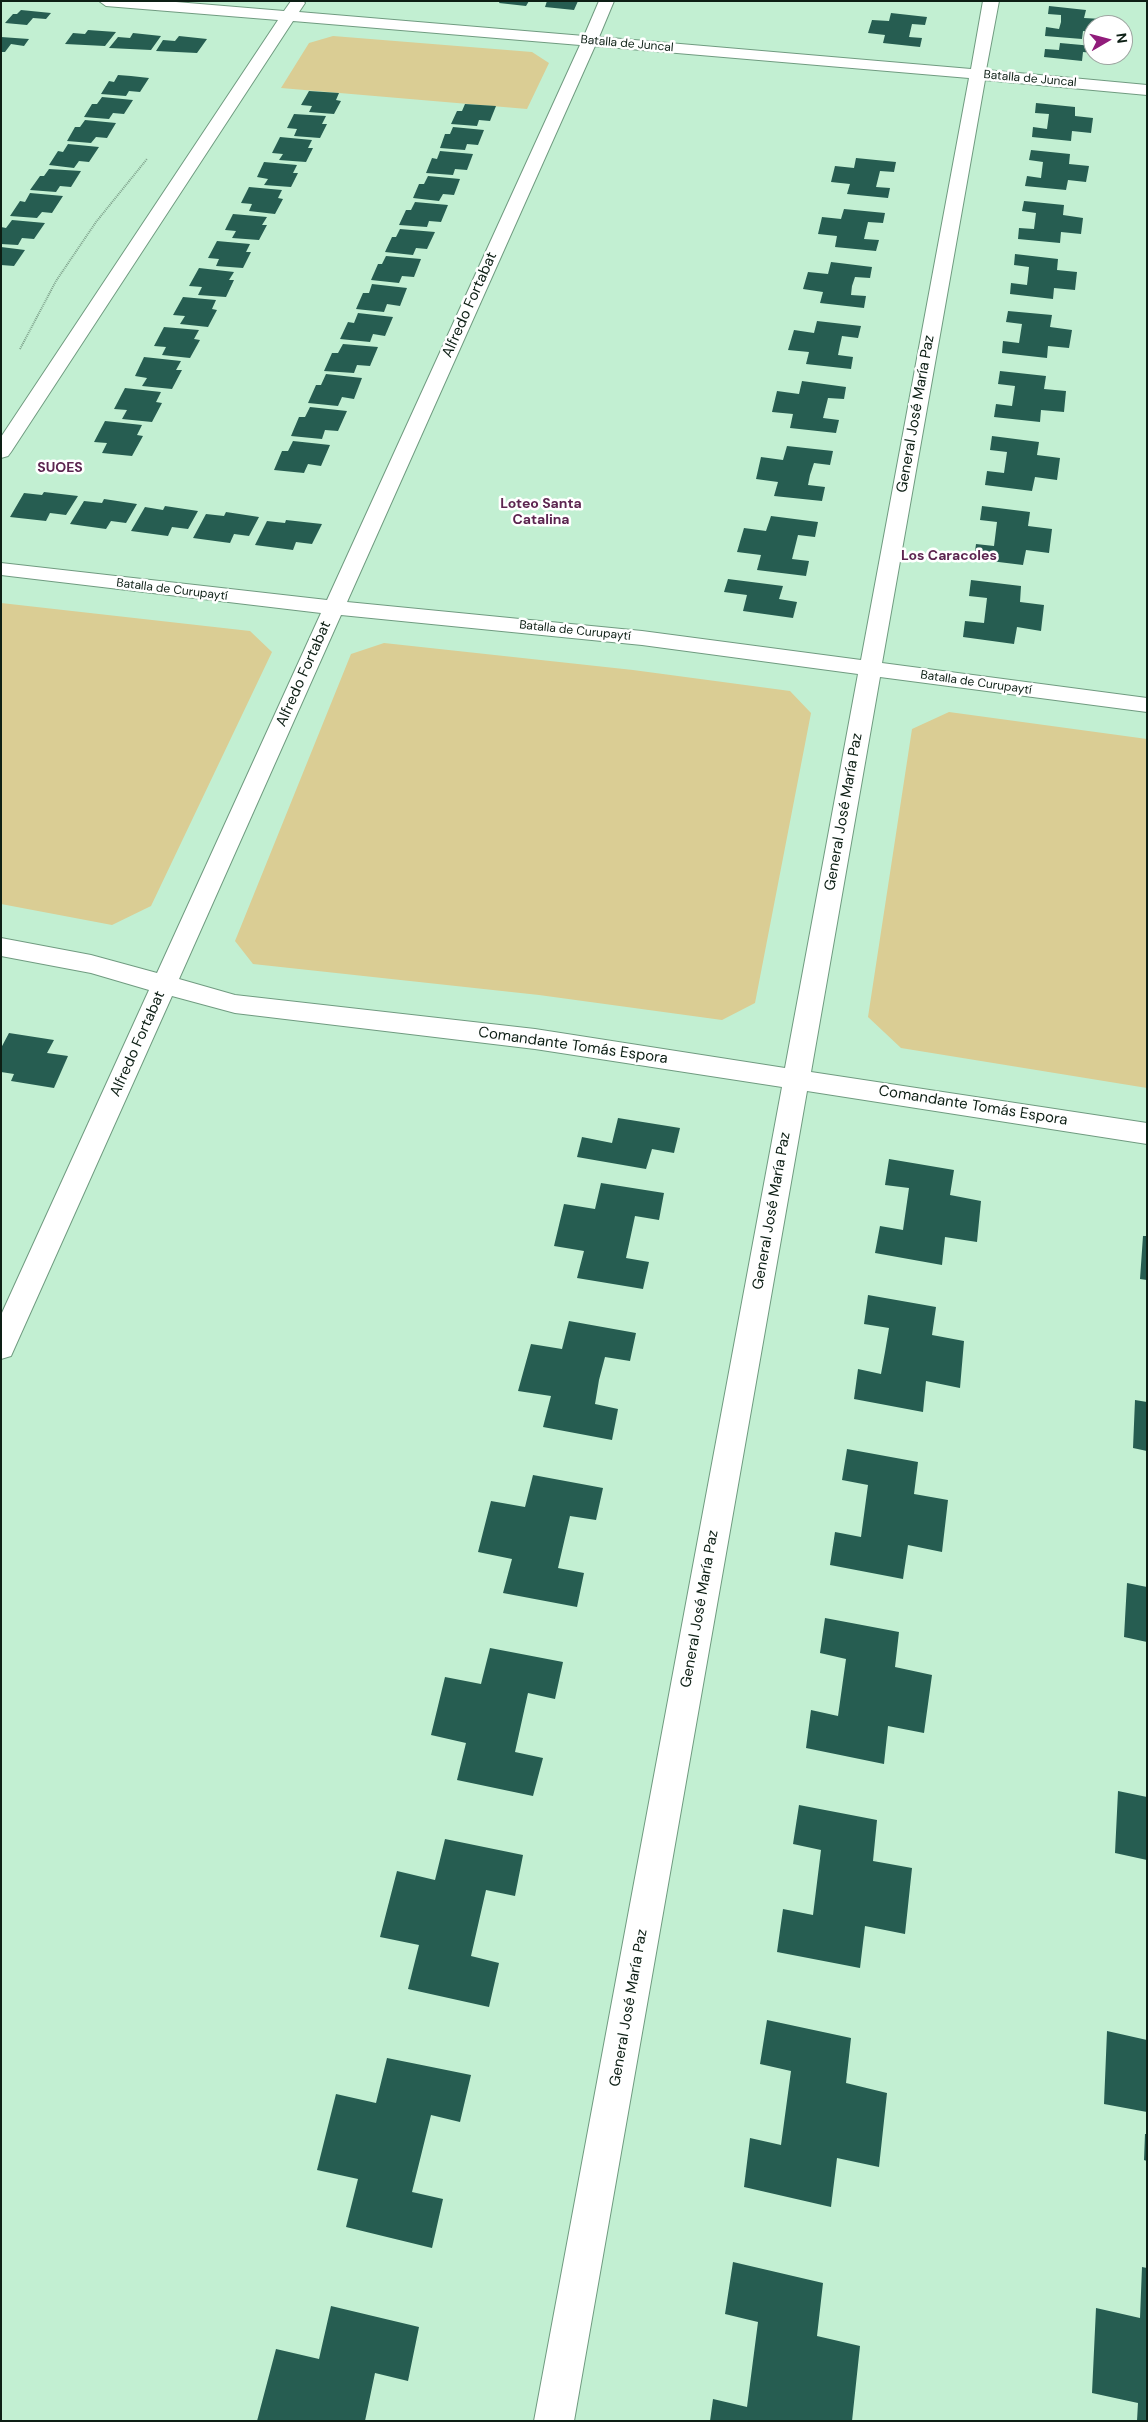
<!DOCTYPE html>
<meta charset="utf-8">
<style>
body{margin:0}
#map{position:relative;width:1148px;height:2422px;overflow:hidden;background:#c2efd2;font-family:"DM Sans",sans-serif}
canvas{display:block}
.frame{position:absolute;inset:0;border:2px solid #0d1f15;pointer-events:none}
.north{position:absolute;left:1083px;top:15px;width:50px;height:50px;box-sizing:border-box;background:#fff;border:1px solid #9ea5a1;border-radius:50%;rotate:82deg;font-size:14px;font-weight:700;line-height:20px;text-align:center;color:#0d1f15}
.north::after{content:'';display:block;margin:auto;width:18px;height:22px;background:#911c7b;clip-path:polygon(50% 0,100% 100%,50% 72%,0 100%)}
</style>
<div id="map">
<canvas width="1148" height="2422"></canvas>
<div class="frame"></div>
<div class="north">N</div>
</div>
<script>
const context = document.querySelector('canvas').getContext('2d');
context.lineJoin = 'round';
function paint(path, color) { context.fillStyle = color; context.fill(path, 'evenodd'); }
const poly = rows => new Path2D(rows.map(r => 'M' + r).join(''));
function strokePath(path, color, width, dash) { context.strokeStyle = color; context.lineWidth = width; context.lineCap = dash ? 'butt' : 'round'; context.setLineDash(dash || []); context.stroke(path); }
function drawText(font, color, halo, rows, align = 'center') {
  context.font = font + ' "DM Sans",sans-serif'; context.lineWidth = 5; context.setLineDash([]); context.textBaseline = 'middle'; context.strokeStyle = halo; context.fillStyle = color; for (const [text, x, y, turn = 0] of rows) {
    context.save(); context.translate(x, y); context.rotate((+turn || 0) * Math.PI / 180); context.textAlign = isNaN(turn) ? turn : align; if (halo) context.strokeText(text, 0, 0); context.fillText(text, 0, 0); context.restore();
  }
}
const green = poly([
 [333,36,532,52,549,63,527,109,281,88,309,43],
 [1,603,250,631,272,652,151,906,112,925,1,904],
 [384,643,633,670,790,691,811,713,755,1003,722,1020,539,995,253,964,235,941,351,654],
 [949,712,1147,739,1147,1088,901,1048,868,1017,912,729]
]);
const building = poly([
 [500,1,529,1,526,6,499,3],
 [547,1,578,1,574,10,545,7],
 [1049,6,1086,10,1084,18,1102,19,1102,25,1093,25,1093,32,1083,31,1082,39,1045,36,1046,27,1059,29,1061,22,1061,15,1048,14],
 [21,10,51,13,46,19,33,18,27,25,5,23,13,14,17,14],
 [891,13,927,17,925,25,912,24,909,37,922,38,920,47,883,43,885,35,868,33,872,20,889,21],
 [88,30,116,32,105,46,65,44,73,33,85,34],
 [133,33,161,36,151,50,109,48,118,37,130,38],
 [179,36,207,39,197,53,156,51,163,40,175,41],
 [1,37,29,39,24,46,11,44,5,52,1,52],
 [1060,43,1093,46,1093,53,1083,52,1082,61,1044,57,1045,49,1059,50],
 [118,75,131,76,149,78,140,92,129,91,126,96,101,94,109,81,114,82],
 [309,91,339,93,336,100,341,101,334,114,309,112,312,106,301,105],
 [102,97,133,100,124,114,113,113,109,119,84,117,92,104,97,104],
 [1036,103,1075,107,1075,116,1093,118,1091,133,1072,131,1071,141,1032,137,1033,127,1047,129,1049,114,1035,113],
 [465,104,496,106,490,121,479,120,477,126,451,124,457,111,462,111],
 [294,114,326,116,322,124,327,124,320,138,294,136,297,129,287,128],
 [85,120,116,123,107,138,96,137,91,143,67,141,75,127,80,127],
 [453,127,484,130,478,145,467,144,465,150,440,148,445,134,450,134],
 [280,137,312,140,308,148,313,148,306,162,279,160,283,154,272,153],
 [68,144,99,147,89,162,79,161,74,168,49,165,58,151,63,152],
 [1031,150,1070,154,1069,164,1089,166,1086,182,1068,180,1066,190,1025,186,1027,176,1041,178,1043,162,1029,160],
 [440,151,473,154,467,170,455,169,453,175,426,173,432,158,437,159],
 [856,158,896,162,894,172,880,171,876,187,890,188,888,198,847,194,850,184,831,182,835,166,854,168],
 [264,162,297,165,293,173,298,173,291,187,264,185,268,179,257,177],
 [49,169,81,171,71,187,60,186,56,192,30,190,40,176,44,176],
 [428,176,460,179,454,195,443,194,439,201,413,198,419,184,424,184],
 [249,187,282,190,278,198,283,199,275,214,249,211,252,204,241,203],
 [30,193,63,196,52,213,42,212,37,218,10,216,20,201,25,202],
 [1024,201,1064,205,1063,215,1083,218,1081,234,1061,232,1060,243,1018,239,1019,228,1034,229,1036,213,1022,211],
 [415,202,448,205,441,222,429,221,427,227,399,225,406,210,411,210],
 [844,209,885,213,883,223,868,222,864,239,879,240,876,251,835,247,837,236,818,234,822,217,841,219],
 [233,214,267,217,262,225,267,225,259,240,232,238,236,231,225,230],
 [12,220,45,223,34,239,22,238,18,245,1,244,1,227,6,228],
 [400,229,435,232,427,249,416,248,413,255,385,252,392,237,396,237],
 [217,241,250,244,246,252,251,252,243,268,216,266,219,259,208,258],
 [1,247,25,250,14,266,1,265],
 [1015,254,1058,259,1057,270,1077,272,1075,290,1054,288,1053,299,1010,294,1011,283,1027,285,1029,267,1014,265],
 [386,256,421,259,414,277,402,276,399,283,371,280,378,264,382,264],
 [831,262,872,267,870,278,855,277,852,286,851,295,866,296,864,308,820,303,823,292,803,289,808,272,828,274],
 [199,268,234,272,229,280,234,280,226,297,198,295,202,287,189,286],
 [372,284,407,288,400,306,387,304,384,312,356,309,363,293,369,293],
 [183,297,216,300,212,309,217,310,208,327,180,324,185,316,173,315],
 [1008,311,1052,315,1050,327,1072,330,1069,348,1048,346,1047,358,1002,353,1003,341,1019,343,1022,324,1006,322],
 [358,313,393,317,385,336,373,334,370,342,340,339,348,322,354,323],
 [817,321,861,326,858,338,842,336,840,345,838,355,853,357,851,369,806,364,809,352,788,350,794,330,814,333],
 [164,327,199,330,194,339,200,340,190,358,162,355,166,347,154,346],
 [343,344,378,347,370,366,357,365,354,373,324,371,332,353,338,353],
 [144,357,181,361,176,370,182,370,172,389,142,386,147,378,135,376],
 [1000,371,1046,376,1044,389,1066,391,1064,412,1041,410,1040,422,994,417,996,404,1012,406,1015,386,998,384],
 [326,374,362,378,354,399,342,397,338,406,308,403,316,385,321,385],
 [802,381,846,387,844,399,828,398,823,418,839,420,836,433,790,428,793,414,772,412,777,391,799,394],
 [125,388,161,392,156,402,162,403,152,422,122,419,127,410,114,409],
 [310,407,347,411,338,431,325,430,322,439,291,436,299,417,305,417],
 [105,421,142,425,137,435,143,436,132,456,102,453,107,443,94,442],
 [992,436,1039,442,1037,455,1060,458,1057,480,1035,477,1032,491,985,485,987,471,1004,473,1007,452,990,450],
 [293,441,330,445,321,466,308,464,304,473,274,470,282,451,288,451],
 [787,446,833,451,830,465,814,463,810,475,808,485,825,487,822,501,774,496,778,482,756,479,761,457,783,460],
 [44,492,78,496,66,515,50,513,46,521,10,517,24,493,42,495],
 [104,499,137,504,126,523,111,521,106,529,70,524,84,501,102,503],
 [165,506,198,511,188,529,172,527,168,536,131,531,145,507,163,510],
 [982,506,1030,512,1028,526,1052,529,1049,553,1026,550,1023,565,974,559,976,544,994,546,997,522,980,520],
 [226,512,259,517,249,536,234,534,230,543,193,538,206,514,224,516],
 [771,516,818,522,815,537,798,535,792,559,809,561,806,576,757,570,761,555,737,552,744,528,766,531],
 [286,520,322,524,312,544,296,542,293,550,255,545,267,521,285,523],
 [728,579,783,586,779,599,797,602,793,618,743,611,747,595,724,592],
 [971,580,1021,586,1020,602,1044,605,1041,631,1017,627,1014,644,963,637,965,621,984,623,987,598,969,596],
 [9,1033,54,1040,47,1053,68,1056,54,1088,11,1081,14,1074,1,1072,1,1048],
 [618,1118,680,1128,674,1153,652,1149,646,1169,577,1157,582,1137,612,1143],
 [889,1159,954,1170,950,1195,981,1201,977,1242,945,1237,942,1265,875,1253,880,1226,903,1230,909,1188,885,1185],
 [601,1183,664,1193,659,1220,635,1216,626,1258,649,1262,643,1289,577,1278,584,1251,554,1246,564,1204,595,1209],
 [1143,1236,1147,1236,1147,1280,1140,1279],
 [868,1295,936,1307,932,1335,964,1341,960,1388,926,1381,923,1412,854,1399,858,1369,881,1374,885,1352,889,1328,864,1324],
 [569,1321,636,1333,630,1361,605,1357,599,1380,595,1404,618,1409,612,1440,543,1427,551,1396,518,1391,531,1344,562,1349],
 [1135,1400,1147,1402,1147,1451,1133,1448],
 [847,1449,918,1462,914,1494,948,1500,942,1552,908,1545,903,1579,830,1565,835,1532,861,1537,868,1485,842,1480],
 [533,1475,603,1488,596,1520,570,1516,558,1568,584,1573,577,1607,503,1593,512,1559,478,1552,491,1501,525,1507],
 [1127,1583,1147,1587,1147,1642,1124,1637],
 [825,1618,899,1632,895,1667,932,1675,924,1733,888,1726,884,1764,806,1748,811,1710,838,1716,846,1659,820,1653],
 [490,1648,563,1662,555,1699,528,1693,515,1752,543,1758,533,1796,457,1780,466,1743,431,1735,445,1677,481,1684],
 [1118,1791,1147,1797,1147,1860,1115,1853],
 [799,1805,877,1820,873,1861,912,1868,905,1934,865,1926,860,1968,777,1952,783,1909,813,1915,821,1850,793,1844],
 [445,1839,523,1855,515,1896,486,1890,471,1956,499,1963,489,2007,408,1989,419,1945,380,1937,397,1871,435,1880],
 [767,2020,851,2038,846,2083,887,2093,879,2167,837,2158,831,2207,744,2187,750,2138,781,2145,791,2071,760,2064],
 [1107,2031,1147,2040,1147,2112,1104,2104],
 [387,2058,471,2075,460,2122,431,2115,412,2192,443,2199,432,2248,346,2227,358,2179,317,2170,336,2094,376,2103],
 [1145,2134,1147,2134,1147,2161,1144,2160],
 [733,2262,823,2283,817,2336,860,2346,852,2421,710,2421,713,2399,747,2407,758,2322,725,2314],
 [1142,2267,1147,2268,1147,2421,1137,2421,1138,2403,1092,2393,1096,2308,1140,2318],
 [331,2306,419,2327,408,2381,375,2373,365,2421,257,2421,276,2349,319,2359]
]);
const path = poly([
 [20,349,56,281,96,222,147,159]
]);
const minor = poly([
 [99,1,164,1,284,11,291,1,303,1,305,3,299,12,584,36,599,1,614,1,599,37,971,69,983,1,999,1,986,70,1147,85,1147,95,985,80,882,663,1147,698,1147,712,880,677,811,1072,1147,1123,1147,1144,807,1091,574,2421,534,2421,782,1087,535,1049,235,1013,172,996,15,1347,11,1356,1,1359,1,1315,149,990,91,973,1,956,1,938,91,955,157,973,321,613,1,575,1,563,327,600,580,45,293,21,11,452,8,456,1,458,1,437,278,20,106,6,99,1],
 [595,46,969,78,861,660,642,631,347,602,595,46],
 [341,615,642,645,858,674,785,1068,535,1029,235,995,179,979,341,615]
]);
const farStreetnames = [
 ["Batalla de Juncal",627,44,5],
 ["Batalla de Juncal",1030,79,5],
 ["Batalla de Curupaytí",172,590,7],
 ["Batalla de Curupaytí",575,631,6],
 ["Batalla de Curupaytí",976,683,8]
];
const farNeighbourhoodnames = [
 ["SUOES",60,468],
 ["Loteo Santa",541,504],
 ["Catalina",541,520],
 ["Los Caracoles",949,556]
];
const streetNames = [
 ["Alfredo Fortabat",470,305,-66],
 ["General José María Paz",916,414,-80],
 ["Alfredo Fortabat",304,674,-66],
 ["General José María Paz",844,812,-80],
 ["Alfredo Fortabat",138,1044,-66],
 ["Comandante Tomás Espora",573,1046,8],
 ["Comandante Tomás Espora",973,1106,9],
 ["General José María Paz",772,1211,-80],
 ["General José María Paz",700,1609,-80],
 ["General José María Paz",629,2008,-80]
];
paint(green, '#dacd94');
paint(building, '#265d51');
strokePath(minor, '#709b80', 2);
strokePath(path, '#7ea18b', 2, [1, 1]);
paint(minor, '#fff');
drawText('12px', '#0d1f15', '#fff', farStreetnames);
drawText('bold 14px', '#5c2550', '#fff', farNeighbourhoodnames);
drawText('15px', '#0d1f15', '#fff', streetNames);
</script>
